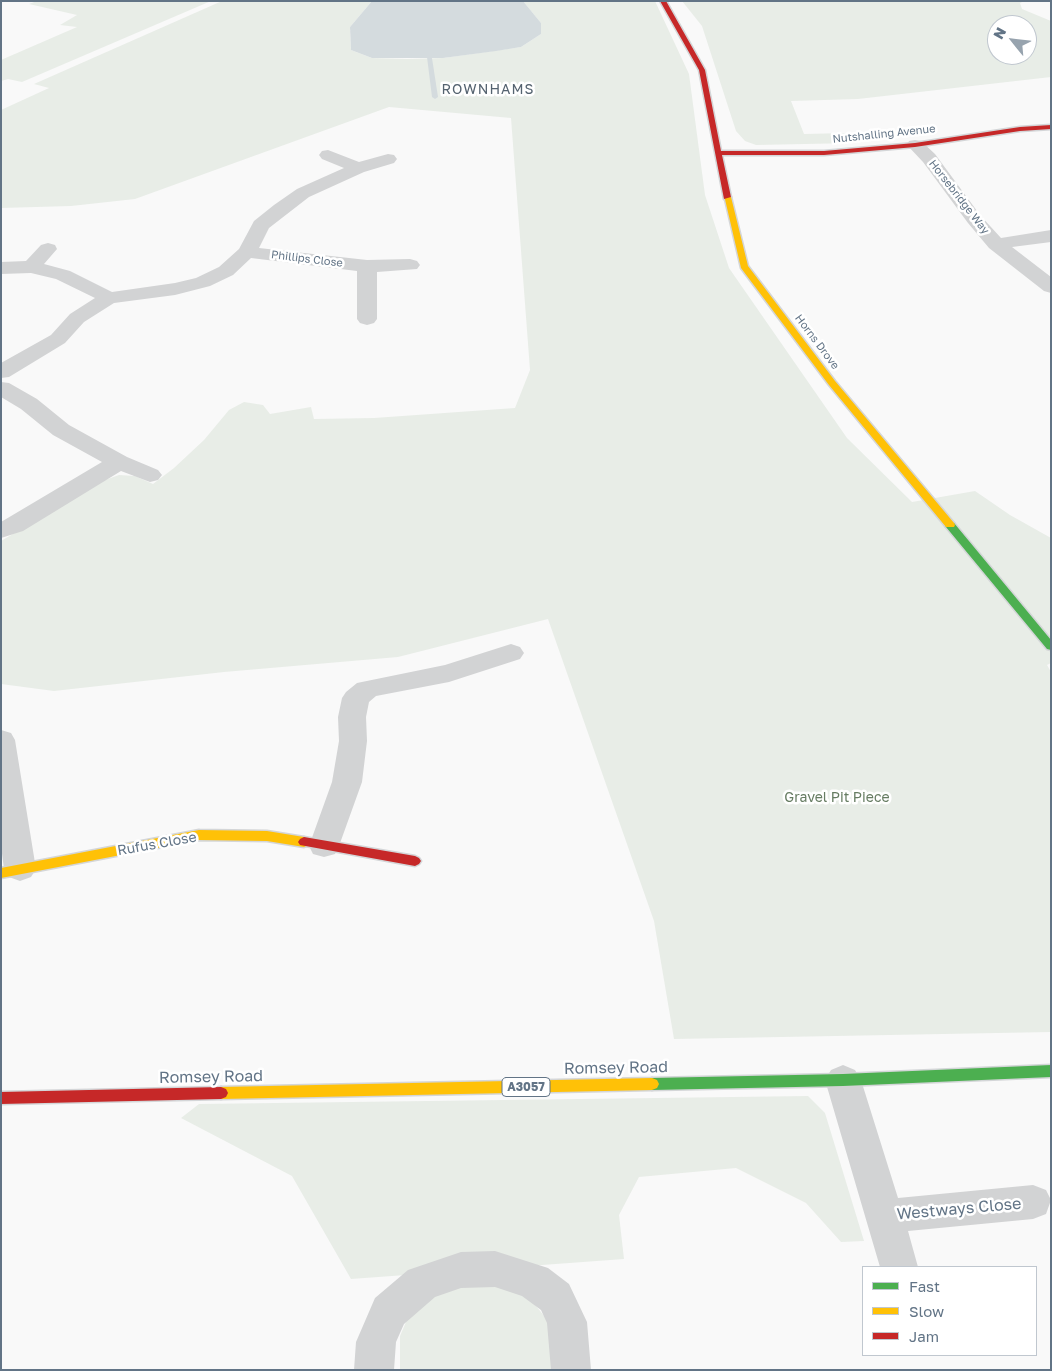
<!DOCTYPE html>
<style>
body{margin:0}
#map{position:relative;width:1052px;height:1371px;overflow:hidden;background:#f9f9f9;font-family:"Golos Text",sans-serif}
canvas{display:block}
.frame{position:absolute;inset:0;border:2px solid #627486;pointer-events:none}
.legend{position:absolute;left:862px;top:1266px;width:175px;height:90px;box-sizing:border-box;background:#fff;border:1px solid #c0c7cf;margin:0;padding:6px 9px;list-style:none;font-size:15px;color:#627486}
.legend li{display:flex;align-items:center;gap:10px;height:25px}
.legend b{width:25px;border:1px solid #c0c7cf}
.north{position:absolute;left:987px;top:15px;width:50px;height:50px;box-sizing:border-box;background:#fff;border:1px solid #c0c7cf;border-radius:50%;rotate:299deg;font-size:14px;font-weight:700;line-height:20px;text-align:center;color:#627486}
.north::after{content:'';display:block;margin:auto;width:18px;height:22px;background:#97a3ae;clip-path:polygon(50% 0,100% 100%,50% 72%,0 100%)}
</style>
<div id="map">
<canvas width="1052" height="1371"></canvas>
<div class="frame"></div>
<ul class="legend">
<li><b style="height:6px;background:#4caf50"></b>Fast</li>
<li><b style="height:6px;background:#ffc107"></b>Slow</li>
<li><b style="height:6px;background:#c62828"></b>Jam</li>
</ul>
<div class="north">N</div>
</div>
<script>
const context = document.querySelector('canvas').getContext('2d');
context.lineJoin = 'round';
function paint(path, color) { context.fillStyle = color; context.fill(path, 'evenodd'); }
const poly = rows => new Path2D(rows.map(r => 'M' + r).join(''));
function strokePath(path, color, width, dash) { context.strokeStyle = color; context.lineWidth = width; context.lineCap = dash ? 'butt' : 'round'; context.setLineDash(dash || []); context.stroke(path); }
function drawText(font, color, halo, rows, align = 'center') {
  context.font = font + ' "Golos Text",sans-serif'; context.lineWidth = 5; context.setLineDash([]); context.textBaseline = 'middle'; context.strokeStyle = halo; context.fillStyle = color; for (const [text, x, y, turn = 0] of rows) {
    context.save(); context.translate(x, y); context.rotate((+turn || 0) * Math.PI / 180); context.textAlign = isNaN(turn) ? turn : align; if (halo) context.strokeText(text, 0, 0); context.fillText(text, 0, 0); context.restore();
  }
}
const green = poly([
 [37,1,211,1,22,82,8,79,1,81,1,60,77,27,60,25,77,15,29,4],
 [222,1,372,1,350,27,351,50,372,58,407,59,443,58,521,47,541,34,541,23,523,1,655,1,689,74,705,195,729,268,847,438,912,502,975,491,1010,515,1051,538,1051,663,1047,665,1051,672,1051,1032,674,1039,654,921,548,619,398,657,224,672,54,691,1,684,1,541,105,480,119,475,135,476,153,484,174,468,204,440,229,410,244,402,263,405,270,414,311,407,314,419,374,418,515,408,530,370,511,118,389,107,135,199,71,206,1,208,1,110,49,88,34,84],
 [682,1,1024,1,1020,3,1022,9,1051,21,1051,77,858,99,791,101,804,134,847,133,854,143,756,145,745,141,736,131,702,26],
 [997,25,1027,25,1027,55,997,55],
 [808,1096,825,1113,864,1241,841,1242,806,1203,736,1168,639,1177,619,1215,624,1259,351,1279,292,1176,181,1118,199,1104],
 [449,1285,504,1286,531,1300,550,1323,555,1370,400,1370,400,1336,409,1315]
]);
const water = poly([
 [372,1,523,1,541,23,541,34,521,47,496,51,443,58,372,58,351,50,350,27]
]);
const stream = poly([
 [427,57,432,58,438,97,435,99,432,97,427,57]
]);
const street = poly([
 [915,140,921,141,935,154,980,215,1001,238,1051,230,1051,242,1012,247,1051,277,1051,293,1044,291,989,248,968,223,923,162,907,145,909,141,915,140],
 [328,150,359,162,388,154,394,155,397,159,394,163,364,172,309,197,269,228,259,248,367,260,410,259,417,261,420,265,417,269,377,272,377,319,374,323,367,325,360,323,357,319,357,271,251,258,233,275,210,286,175,295,114,303,84,322,65,343,9,377,1,378,1,363,51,335,70,314,95,298,56,279,31,273,1,274,1,262,26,261,41,245,48,243,55,245,57,249,44,264,70,271,112,292,175,283,196,278,219,267,239,249,254,221,274,205,297,189,344,168,322,159,319,155,322,151,328,150],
 [1,382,9,383,37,399,69,425,127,457,158,470,162,475,158,480,150,482,121,471,23,531,1,538,1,522,102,462,53,435,21,409,1,397,1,382],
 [511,644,520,647,524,653,520,659,449,682,376,696,369,702,366,717,367,741,362,782,339,846,335,854,324,857,313,854,309,846,332,782,339,741,338,717,342,698,346,692,357,683,445,665,511,644],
 [1,730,11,733,15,740,36,869,31,877,20,881,9,877,4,869,1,846,1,730],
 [843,1065,855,1070,861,1080,898,1198,1033,1185,1046,1190,1051,1200,1046,1214,1033,1219,908,1231,918,1267,880,1267,825,1080,831,1070,843,1065],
 [495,1251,548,1268,569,1284,587,1322,591,1370,551,1370,547,1323,541,1310,522,1296,495,1287,461,1288,435,1297,404,1324,396,1342,394,1370,354,1370,356,1342,375,1298,408,1270,461,1252,495,1251]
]);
const fast = poly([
 [950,522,954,523,1051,640,1051,650,1047,649,946,527,945,525,950,522],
 [1051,1065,1051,1077,843,1086,652,1090,647,1088,645,1084,647,1080,652,1078,843,1074,1051,1065]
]);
const slow = poly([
 [724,195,731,197,748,266,835,381,954,523,955,525,954,527,946,527,829,385,741,268,724,195],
 [199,830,267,831,304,837,308,839,310,842,308,845,304,847,267,841,199,840,1,878,1,868,199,830],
 [652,1078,657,1080,659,1084,657,1088,652,1090,221,1099,216,1097,214,1093,216,1089,221,1087,652,1078]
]);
const jam = poly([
 [660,1,666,1,705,70,721,151,824,151,915,143,1020,127,1051,125,1051,129,1020,131,915,147,824,155,722,155,731,197,724,199,699,70,660,1],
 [304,837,415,856,419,858,421,861,419,864,415,866,300,845,298,842,300,839,304,837],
 [221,1087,226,1089,228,1093,226,1097,221,1099,1,1104,1,1092,221,1087]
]);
const farStreetnames = [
 ["Nutshalling Avenue",884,134,-6],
 ["Horsebridge Way",959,197,52],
 ["Phillips Close",307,259,7],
 ["Horns Drove",817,342,53]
];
const shields = [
 [526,1087,48]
];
const shieldNames = [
 ["A3057",526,1087]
];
const farQuarternames = [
 ["ROWNHAMS",488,90]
];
const parkNames = [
 ["Gravel Pit Piece",837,798]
];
const streetNames = [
 ["Rufus Close",157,844,-10]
];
const nearStreetnames = [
 ["Romsey Road",616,1068,-1],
 ["Romsey Road",211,1077,-1],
 ["Westways Close",959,1209,-5]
];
paint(green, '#e8ede7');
paint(water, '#d4dbde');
paint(stream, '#d4dbde');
strokePath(fast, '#d4d6d8', 3);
strokePath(slow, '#d4d6d8', 3);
strokePath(jam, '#d4d6d8', 3);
paint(street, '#d2d3d4');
paint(fast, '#4caf50');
paint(slow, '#ffc107');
paint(jam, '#c62828');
drawText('11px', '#627486', '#fff', farStreetnames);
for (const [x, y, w] of shields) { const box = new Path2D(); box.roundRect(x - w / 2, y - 9.5, w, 19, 4); context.fillStyle = '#fff'; context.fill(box); strokePath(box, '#627486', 1); }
drawText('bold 12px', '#627486', null, shieldNames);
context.letterSpacing = '1px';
drawText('14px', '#556370', '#fff', farQuarternames);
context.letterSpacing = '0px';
drawText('14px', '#667c62', '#fff', parkNames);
drawText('14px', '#627486', '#fff', streetNames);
drawText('16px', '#627486', '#fff', nearStreetnames);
</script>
